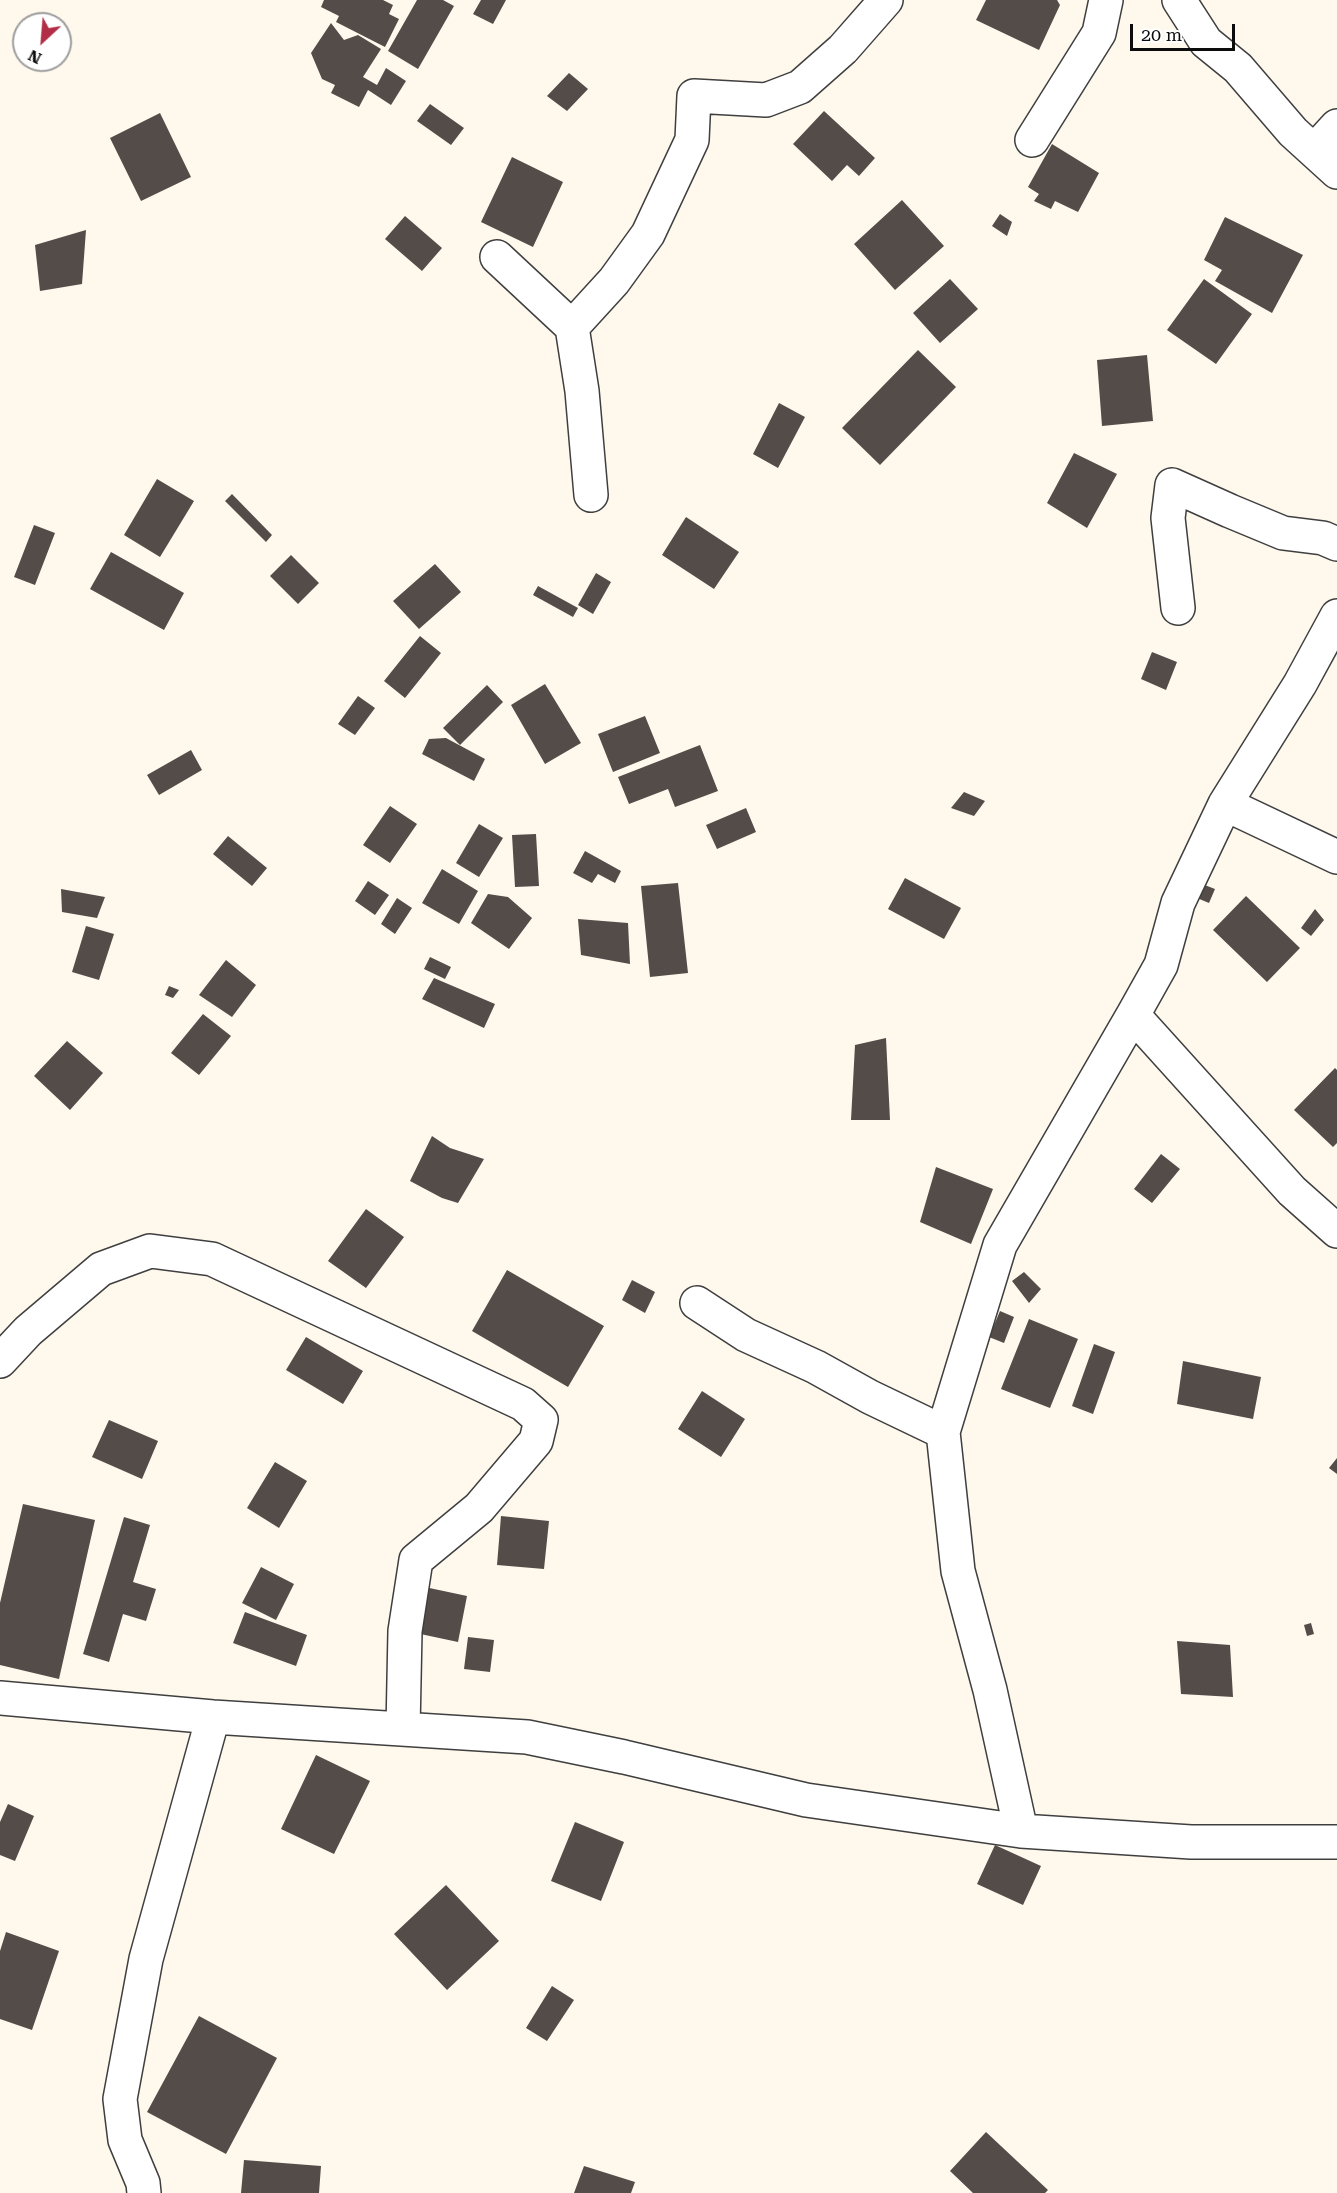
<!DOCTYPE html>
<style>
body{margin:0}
#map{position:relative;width:1337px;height:2193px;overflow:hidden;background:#fef8ed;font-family:"Roboto Serif",serif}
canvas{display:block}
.north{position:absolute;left:12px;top:12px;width:60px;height:60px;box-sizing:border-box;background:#fff;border:2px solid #9e9e9e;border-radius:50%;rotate:206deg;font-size:16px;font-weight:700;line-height:24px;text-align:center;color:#0c0c0c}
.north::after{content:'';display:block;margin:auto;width:21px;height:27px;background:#b22e46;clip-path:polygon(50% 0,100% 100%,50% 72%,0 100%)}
.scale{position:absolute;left:1130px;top:24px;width:105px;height:27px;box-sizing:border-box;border:3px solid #0c0c0c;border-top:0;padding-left:8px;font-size:18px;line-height:21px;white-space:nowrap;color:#0c0c0c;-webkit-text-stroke:4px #fff;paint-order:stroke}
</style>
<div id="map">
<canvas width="1337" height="2193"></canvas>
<div class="north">N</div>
<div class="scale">20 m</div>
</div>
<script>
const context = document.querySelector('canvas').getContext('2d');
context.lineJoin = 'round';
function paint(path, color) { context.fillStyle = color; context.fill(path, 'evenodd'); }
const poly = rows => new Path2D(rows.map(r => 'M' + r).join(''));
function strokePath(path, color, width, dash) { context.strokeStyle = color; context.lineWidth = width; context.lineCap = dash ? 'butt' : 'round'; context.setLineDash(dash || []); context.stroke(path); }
const building = poly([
 [324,0,383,0,393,5,389,14,399,19,385,47,336,22,339,16,321,7],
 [417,0,443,0,454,6,418,69,388,51],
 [481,0,506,0,493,24,473,14],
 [986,0,1057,0,1060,5,1039,50,976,20],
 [331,23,344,40,358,35,381,49,363,77,377,85,386,68,406,81,391,105,368,90,359,107,331,93,335,85,322,79,311,53],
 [569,73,588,89,567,111,547,96],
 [430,104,464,128,451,145,417,121],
 [824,111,875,158,859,176,847,165,832,181,793,144],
 [160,113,191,177,141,201,110,138],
 [1052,144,1099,173,1078,212,1055,201,1051,209,1034,201,1039,194,1028,187],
 [512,157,563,182,533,247,481,222],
 [902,200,944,246,895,290,854,244],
 [1000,214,1012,222,1007,236,992,226],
 [405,216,442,248,422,271,385,239],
 [1225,217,1303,255,1272,313,1215,281,1222,270,1204,260],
 [86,230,82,284,40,291,35,245],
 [950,279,978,309,940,343,913,313],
 [1204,279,1252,314,1216,364,1167,330],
 [918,350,956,387,880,465,842,428],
 [1147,355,1153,421,1102,426,1097,360],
 [779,403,805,417,778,468,753,454],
 [1074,453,1117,474,1087,528,1047,503],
 [157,479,194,501,160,557,124,535],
 [232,494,272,535,266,542,225,501],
 [686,517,739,552,714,589,662,555],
 [34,525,55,533,35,585,14,577],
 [111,552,184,593,164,630,90,589],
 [291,555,319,583,298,604,270,576],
 [435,564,461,592,419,629,393,601],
 [596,573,611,582,593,614,578,605],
 [538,586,578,608,573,617,533,595],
 [420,636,441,653,405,698,384,681],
 [1152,652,1177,662,1166,690,1141,679],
 [545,684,581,743,545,764,511,705],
 [487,685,503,702,460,745,443,728],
 [358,696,375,708,355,735,338,724],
 [645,716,660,753,613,772,598,734],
 [446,738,485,759,474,781,422,754,429,739],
 [700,745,718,791,675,807,668,789,629,804,618,777],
 [191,750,202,770,159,795,147,775],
 [964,792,985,801,974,816,951,808],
 [390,806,417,824,390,863,363,845],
 [746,808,756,832,717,849,706,825],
 [479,824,503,838,479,877,456,863],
 [536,834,539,886,515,887,512,835],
 [228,836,267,868,252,886,213,854],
 [585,851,621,871,615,883,598,874,592,883,573,873],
 [442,869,478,891,459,924,422,903],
 [905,878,961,908,944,939,888,909],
 [368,881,389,895,375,915,355,901],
 [678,883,688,973,650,977,641,886],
 [1202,884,1215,889,1209,903,1197,898],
 [61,889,105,897,97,918,62,912],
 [488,894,508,897,532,918,509,949,471,923],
 [1246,896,1300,948,1267,982,1213,930],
 [397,898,412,908,395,934,381,924],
 [1315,909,1324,920,1311,936,1301,928],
 [578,919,628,923,630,964,581,955],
 [86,926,114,934,99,980,72,972],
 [430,957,451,967,445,979,424,969],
 [226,960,256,985,232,1017,199,995],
 [434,978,495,1004,484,1028,422,999],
 [169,986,179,990,173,998,165,995],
 [203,1014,231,1036,199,1075,171,1053],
 [886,1038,890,1120,851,1120,855,1045],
 [67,1041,103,1073,70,1110,34,1076],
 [1335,1068,1337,1070,1337,1143,1333,1147,1294,1110],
 [432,1136,450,1148,484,1159,458,1203,442,1198,410,1181],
 [1161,1154,1180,1169,1152,1203,1134,1189],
 [936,1167,993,1189,971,1244,920,1222],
 [366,1209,404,1237,366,1288,328,1261],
 [507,1270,604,1326,568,1387,472,1331],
 [1024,1272,1041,1289,1029,1303,1012,1281],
 [632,1280,655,1292,645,1313,622,1300],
 [1000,1311,1014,1317,1004,1343,989,1337],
 [1029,1319,1078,1339,1050,1408,1001,1389],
 [306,1337,363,1371,343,1404,286,1370],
 [1094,1344,1115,1352,1093,1414,1072,1406],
 [1183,1361,1261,1377,1253,1419,1177,1404],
 [702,1391,745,1419,721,1457,678,1429],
 [109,1420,158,1441,142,1479,92,1457],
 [1337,1458,1337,1474,1329,1468],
 [275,1462,307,1481,279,1528,247,1508],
 [23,1504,95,1520,59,1679,0,1665,0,1603],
 [501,1516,549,1521,544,1569,497,1565],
 [124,1517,150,1525,133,1582,156,1589,146,1621,123,1614,109,1662,83,1654],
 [261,1567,294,1584,276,1620,242,1603],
 [420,1586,467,1596,458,1642,411,1632],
 [245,1612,307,1635,296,1666,233,1643],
 [1311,1623,1314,1634,1307,1636,1304,1625],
 [468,1637,494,1640,490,1672,464,1669],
 [1177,1641,1230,1645,1233,1697,1181,1694],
 [316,1755,370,1781,334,1854,281,1829],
 [8,1804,34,1816,15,1861,0,1855,0,1822],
 [575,1822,624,1842,601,1901,551,1881],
 [995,1845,1041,1866,1023,1905,977,1884],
 [446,1885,499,1941,447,1990,394,1934],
 [6,1932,59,1951,32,2030,0,2019,0,1951],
 [552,1986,574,2000,547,2041,526,2028],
 [199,2016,277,2058,226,2154,147,2112],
 [986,2132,1048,2190,1045,2193,973,2193,950,2171],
 [244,2160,321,2166,319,2193,241,2193],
 [584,2166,635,2182,631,2193,574,2193]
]);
const minor = poly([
 [1179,0,1206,42,1238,68,1293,132,1337,172],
 [1032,140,1099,33,1106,0],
 [1314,151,1337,126],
 [497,257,572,327],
 [591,495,582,391,572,327,614,281,648,234,692,140,694,96,766,100,800,87,843,49,886,0],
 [1178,608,1168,518,1172,485,1230,511,1283,533,1323,538,1337,544],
 [1225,804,1337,857],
 [1133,1015,1161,965,1178,903,1225,804,1300,684,1337,616],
 [697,1303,746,1335,816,1367,870,1397,943,1432],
 [0,1361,28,1331,101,1269,150,1251,212,1259,523,1404,541,1420,536,1441,479,1508,416,1560,405,1631,403,1729],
 [0,1698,213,1717,527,1737,624,1757,806,1800,1021,1831,1191,1842,1337,1842],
 [1021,1831,990,1690,958,1571,943,1432,1000,1245,1133,1015,1292,1191,1337,1231],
 [144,2193,143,2183,125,2140,120,2099,146,1959,213,1717]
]);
paint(building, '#544c49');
strokePath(minor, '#3f3f3f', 36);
strokePath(minor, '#fff', 33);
</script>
